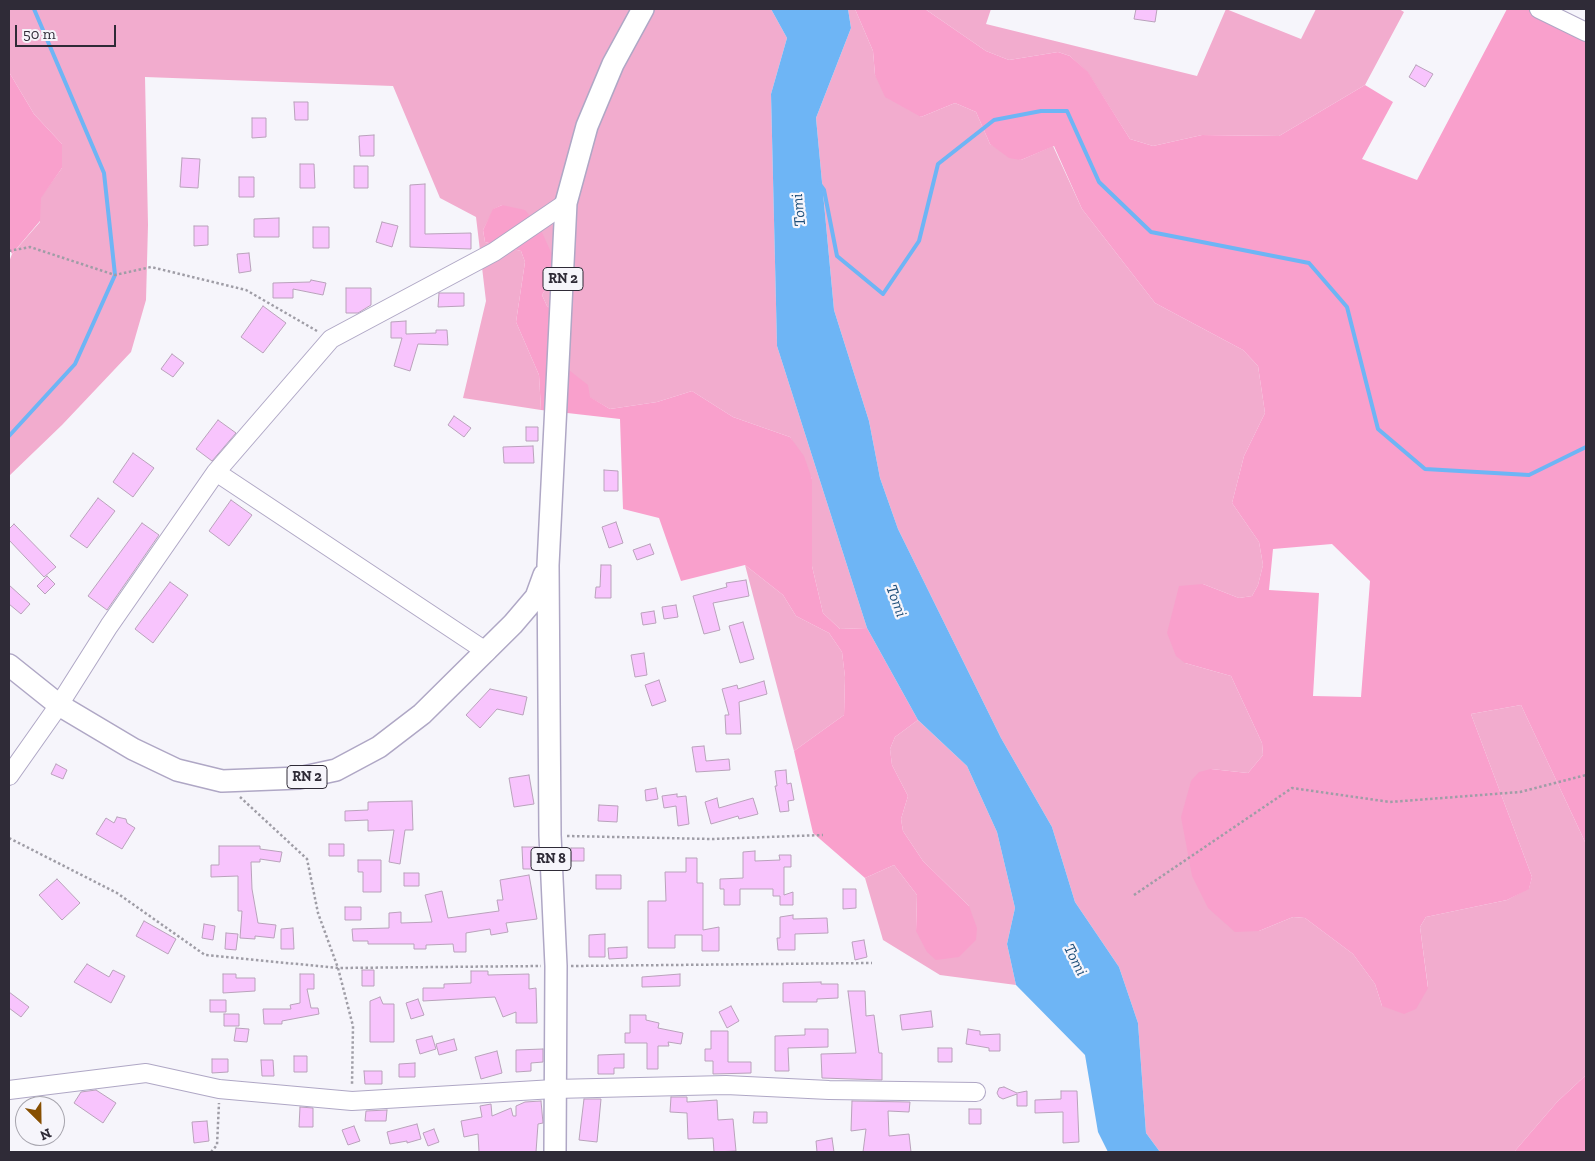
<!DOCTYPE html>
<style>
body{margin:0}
#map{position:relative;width:1595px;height:1161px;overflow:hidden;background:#f6f5fb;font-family:"Zilla Slab",serif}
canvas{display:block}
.frame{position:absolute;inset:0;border:10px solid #2f2b37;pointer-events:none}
.north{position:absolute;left:15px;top:1096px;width:50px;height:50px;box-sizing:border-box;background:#f6f5fb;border:1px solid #a6a4ad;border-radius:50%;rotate:157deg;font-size:14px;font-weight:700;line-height:20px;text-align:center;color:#2f2b37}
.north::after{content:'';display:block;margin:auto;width:18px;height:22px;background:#874f01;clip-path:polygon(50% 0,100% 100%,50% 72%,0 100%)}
.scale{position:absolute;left:15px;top:25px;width:101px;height:22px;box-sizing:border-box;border:2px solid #2f2b37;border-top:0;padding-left:6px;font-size:15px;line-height:18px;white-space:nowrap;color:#2f2b37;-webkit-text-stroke:4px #f6f5fb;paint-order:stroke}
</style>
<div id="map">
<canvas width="1595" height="1161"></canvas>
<div class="frame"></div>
<div class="north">N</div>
<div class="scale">50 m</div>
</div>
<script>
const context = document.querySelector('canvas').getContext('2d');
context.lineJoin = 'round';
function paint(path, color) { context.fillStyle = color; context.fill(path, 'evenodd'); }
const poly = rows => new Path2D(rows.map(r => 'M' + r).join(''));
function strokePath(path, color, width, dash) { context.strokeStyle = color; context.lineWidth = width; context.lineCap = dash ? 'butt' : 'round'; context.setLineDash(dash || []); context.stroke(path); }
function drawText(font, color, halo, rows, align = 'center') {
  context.font = font + ' "Zilla Slab",serif'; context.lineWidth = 4.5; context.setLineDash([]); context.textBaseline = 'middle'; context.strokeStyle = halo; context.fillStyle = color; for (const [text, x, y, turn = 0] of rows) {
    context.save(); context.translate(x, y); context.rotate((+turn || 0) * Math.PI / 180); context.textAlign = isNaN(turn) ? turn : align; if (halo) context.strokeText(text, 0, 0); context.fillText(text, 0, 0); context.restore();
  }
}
const green = poly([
 [9,9,771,9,787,38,771,94,777,346,867,628,840,629,823,613,812,566,812,479,790,437,733,417,692,391,657,402,610,409,589,397,565,367,566,320,547,306,542,295,555,273,502,205,494,209,483,230,485,242,521,251,525,262,516,322,539,375,541,410,463,398,486,301,476,217,440,198,393,86,145,77,148,225,146,300,131,352,62,425,9,476,9,262,12,254,40,222,40,198,62,168,62,144,34,114,9,72],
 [848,9,855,9,873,51,875,75,921,117,955,103,976,112,990,144,1021,160,1053,146,1082,209,1155,303,1243,350,1258,366,1265,413,1244,456,1232,503,1259,542,1263,565,1258,585,1252,596,1239,598,1203,584,1185,663,1231,676,1262,743,1263,755,1248,773,1211,769,1259,931,1293,917,1305,918,1353,954,1375,984,1382,1006,1428,987,1420,927,1426,917,1507,900,1529,888,1532,877,1471,714,1521,705,1586,844,1586,1075,1557,1102,1514,1152,1160,1152,1146,1133,1138,1023,1119,967,1075,902,1052,827,1001,738,898,529,880,478,869,421,834,310,816,118,851,28],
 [925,9,991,9,986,24,1197,76,1226,9,1301,39,1316,9,1399,9,1404,12,1365,85,1279,136,1202,135,1153,146,1130,139,1088,73,1070,56,1058,52,1009,60,986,51],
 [745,565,783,595,796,616,829,633,842,652,845,677,844,715,794,751],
 [918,720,967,766,997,832,1015,908,1007,944,1016,985,940,975,883,940,865,878,894,865,917,895,916,931,969,906,923,861,903,831,901,819,908,796,892,765,890,749,895,737]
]);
const forest = poly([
 [855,9,925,9,986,51,1009,60,1058,52,1070,56,1088,72,1130,139,1153,146,1202,135,1279,136,1365,85,1393,102,1362,159,1417,180,1507,9,1539,9,1586,30,1586,844,1521,705,1471,714,1532,877,1529,889,1507,900,1426,917,1420,927,1428,988,1416,1009,1404,1014,1382,1006,1375,984,1353,954,1305,918,1293,917,1259,931,1235,932,1208,908,1192,876,1181,817,1191,781,1199,772,1211,769,1248,773,1263,755,1262,743,1231,676,1185,663,1176,656,1167,633,1179,586,1203,584,1239,598,1252,596,1258,585,1263,565,1259,542,1232,503,1244,456,1265,413,1258,366,1243,350,1155,303,1082,209,1054,146,1021,160,1009,158,990,144,976,112,955,103,921,117,885,97,875,75,873,51],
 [1332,544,1370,581,1361,697,1313,696,1319,593,1269,590,1273,549],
 [9,72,34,114,62,144,62,168,41,198,40,221,12,254,9,248],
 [502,205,525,210,540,228,555,261,555,273,542,295,547,306,566,319,565,367,588,385,590,397,610,409,657,402,692,391,733,417,790,437,804,456,812,479,812,566,823,613,840,629,867,628,918,720,895,737,890,749,892,765,908,796,901,819,903,831,923,861,969,906,977,928,976,940,959,957,936,960,927,952,916,931,917,895,894,865,865,878,813,833,794,751,844,715,845,677,842,652,829,633,796,616,783,595,745,565,681,581,659,518,623,509,620,419,541,410,539,375,516,322,525,262,521,251,485,242,483,230,493,209],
 [1586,1075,1586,1152,1514,1152,1557,1102]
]);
const water = poly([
 [771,9,848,9,851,28,816,118,834,310,869,421,880,478,898,529,1001,738,1052,827,1075,902,1119,967,1138,1023,1146,1133,1160,1152,1108,1152,1098,1132,1085,1055,1016,985,1007,944,1015,908,997,832,967,766,918,720,867,628,777,346,771,94,787,38]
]);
const stream = poly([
 [819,183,824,190,837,256,883,294,919,241,938,164,994,120,1041,111,1067,111,1099,182,1151,232,1309,263,1347,307,1378,429,1425,469,1529,475,1586,447],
 [9,436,75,364,115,275,104,173,34,9]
]);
const building = poly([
 [1136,9,1157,9,1155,22,1134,19,1136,9],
 [1416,65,1433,74,1425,87,1409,77,1416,65],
 [294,102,308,102,308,120,295,120,294,102],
 [252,118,266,118,266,137,252,138,252,118],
 [374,135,374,156,360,156,359,136,374,135],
 [182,158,200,159,198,188,180,187,182,158],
 [300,164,314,164,315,188,300,188,300,164],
 [354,166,368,166,368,188,354,188,354,166],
 [239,177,254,177,254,197,239,197,239,177],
 [425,184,425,234,471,233,471,249,410,247,410,185,425,184],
 [279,218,279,237,254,237,254,219,279,218],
 [382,222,398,226,392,247,376,242,382,222],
 [194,226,208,226,208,245,194,246,194,226],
 [313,227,329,227,329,248,313,248,313,227],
 [249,253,251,271,239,273,237,254,249,253],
 [311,280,326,283,323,295,293,289,293,298,273,298,273,283,310,282,311,280],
 [346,288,371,288,371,305,358,313,346,313,346,288],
 [439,293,464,293,464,306,438,307,439,293],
 [263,306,286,323,263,353,241,337,263,306],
 [406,321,406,334,436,333,436,330,447,330,448,345,418,344,410,371,394,366,402,338,391,338,391,322,406,321],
 [172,354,184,363,173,377,161,369,172,354],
 [454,416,471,428,464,437,448,425,454,416],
 [218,420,236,433,212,461,196,449,218,420],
 [526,427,538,427,538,441,526,441,526,427],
 [533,446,534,463,504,463,503,447,533,446],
 [133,453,154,468,133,497,113,482,133,453],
 [604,470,618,471,618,491,604,491,604,470],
 [98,498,115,511,87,548,70,536,98,498],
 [231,500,252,515,229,546,209,531,231,500],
 [616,522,623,543,609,548,602,527,616,522],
 [142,523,159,535,107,610,88,596,142,523],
 [14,524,56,567,44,577,9,540,9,529,14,524],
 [650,544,654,554,637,560,633,550,650,544],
 [601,565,611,565,611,598,595,598,596,587,600,587,601,565],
 [47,576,55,584,45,594,37,586,47,576],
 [746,580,749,596,713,603,720,630,704,634,693,596,727,587,726,583,746,580],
 [170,582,188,595,153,643,135,629,170,582],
 [9,585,30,604,21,614,9,604,9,585],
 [676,605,678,617,664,619,662,607,676,605],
 [654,611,656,623,643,625,641,613,654,611],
 [743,622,754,659,740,663,729,626,743,622],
 [644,653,647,675,635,677,631,655,644,653],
 [659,680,666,701,652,706,645,685,659,680],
 [764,681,767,694,739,702,741,734,726,734,725,715,729,715,722,689,737,685,738,689,764,681],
 [490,689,527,697,523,715,497,709,480,728,466,715,490,689],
 [704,746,706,761,729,759,730,770,696,772,692,747,704,746],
 [56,764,67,770,63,779,51,774,56,764],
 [786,770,787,784,791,783,794,800,788,801,789,811,780,812,775,786,777,786,775,771,786,770],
 [529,775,534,804,514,807,509,778,529,775],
 [656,788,658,799,646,801,645,790,656,788],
 [677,794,677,797,686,796,689,824,678,826,676,806,664,808,662,796,677,794],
 [717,798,719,808,753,798,758,814,739,819,738,816,711,824,705,802,717,798],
 [412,801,413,830,405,830,400,864,389,862,394,830,368,831,368,820,345,821,345,811,368,810,368,802,412,801],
 [599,805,618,806,617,822,598,821,599,805],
 [117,817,126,819,127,823,135,828,122,849,96,834,106,818,114,823,117,817],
 [329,844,344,844,344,856,329,856,329,844],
 [219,846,260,846,260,849,282,852,280,862,260,859,260,862,251,862,252,889,258,923,276,925,274,938,255,936,255,939,240,938,242,911,238,911,238,876,211,877,211,865,219,865,219,846],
 [522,847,538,847,539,869,523,869,522,847],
 [571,848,584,848,584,861,571,861,571,848],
 [755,851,755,861,780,860,779,855,791,855,791,867,784,867,784,895,793,892,793,905,780,905,780,896,773,896,773,889,740,889,740,905,724,905,724,889,720,889,720,879,743,878,743,852,755,851],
 [686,858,697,858,697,883,703,883,703,930,719,927,719,951,702,951,702,935,675,935,675,948,648,948,648,901,666,901,665,872,686,872,686,858],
 [358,860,381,860,381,892,363,892,363,872,358,872,358,860],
 [404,873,419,873,419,886,404,886,404,873],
 [529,875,537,919,506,923,508,932,491,935,490,929,466,933,466,952,454,952,453,944,426,945,426,949,414,949,414,944,368,944,368,941,353,941,352,929,389,928,389,913,401,912,401,923,432,922,425,895,442,891,448,918,499,911,497,900,503,900,500,880,529,875],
 [596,875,621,875,621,889,596,889,596,875],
 [57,879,80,903,62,920,39,895,57,879],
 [843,889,856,889,856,908,843,909,843,889],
 [345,907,361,907,361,920,345,920,345,907],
 [793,915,793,919,827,918,828,933,795,934,795,950,778,950,777,938,780,938,780,917,793,915],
 [144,921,176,939,168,954,136,936,144,921],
 [204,924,215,926,213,940,202,938,204,924],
 [293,928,294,949,281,949,281,929,293,928],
 [226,933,238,934,236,950,225,949,226,933],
 [605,934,605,957,589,957,589,935,605,934],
 [864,940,867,957,855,960,852,942,864,940],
 [627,947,627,958,609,959,608,948,627,947],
 [87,964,109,977,113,970,125,976,111,1003,74,982,87,964],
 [362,970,374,970,374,986,362,986,362,970],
 [471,971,488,971,488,975,529,974,529,989,536,988,537,1023,516,1023,516,1012,503,1017,495,997,423,1001,423,988,444,988,444,984,471,983,471,971],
 [223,974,236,974,236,978,255,978,255,991,223,993,223,974],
 [300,974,314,974,314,989,307,989,311,1008,318,1008,319,1014,282,1021,282,1024,264,1024,263,1009,291,1009,290,1005,300,1003,300,974],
 [680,974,680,986,642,987,642,977,680,974],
 [821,982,821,984,838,984,838,998,817,999,817,1002,783,1002,783,983,821,982],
 [848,991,865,991,866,1016,874,1015,879,1053,882,1053,882,1080,822,1078,821,1054,856,1053,848,991],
 [9,992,29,1007,21,1017,9,1008,9,992],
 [380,997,383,1004,394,1004,394,1042,370,1042,370,1001,380,997],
 [418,999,424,1015,411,1019,406,1003,418,999],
 [210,1000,226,1000,226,1012,210,1012,210,1000],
 [731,1006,739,1021,727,1028,719,1012,731,1006],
 [931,1011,933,1027,902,1030,900,1015,931,1011],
 [224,1014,239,1014,239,1026,224,1026,224,1014],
 [630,1015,646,1015,646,1020,659,1023,658,1028,683,1033,681,1044,668,1042,669,1046,658,1046,658,1069,647,1069,647,1043,625,1043,625,1033,630,1033,630,1015],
 [236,1028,249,1029,247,1042,234,1041,236,1028],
 [805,1029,828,1029,828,1047,788,1048,789,1071,775,1071,775,1036,805,1035,805,1029],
 [968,1029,980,1031,980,1035,1000,1034,1000,1051,989,1051,989,1048,966,1044,968,1029],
 [711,1031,728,1031,728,1062,751,1062,751,1073,713,1074,713,1061,705,1061,705,1049,711,1049,711,1031],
 [432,1036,436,1049,420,1054,416,1040,432,1036],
 [454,1039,457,1050,439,1055,436,1044,454,1039],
 [938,1048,952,1048,952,1062,938,1062,938,1048],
 [543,1049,543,1062,531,1063,531,1071,516,1072,516,1050,543,1049],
 [497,1051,502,1073,481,1079,475,1057,497,1051],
 [624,1054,624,1068,614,1068,614,1074,598,1074,598,1055,624,1054],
 [294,1056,307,1056,307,1072,294,1072,294,1056],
 [212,1059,228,1059,228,1072,212,1073,212,1059],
 [261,1060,273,1060,274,1076,262,1076,261,1060],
 [415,1063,415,1077,399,1077,399,1064,415,1063],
 [364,1071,382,1071,382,1084,365,1084,364,1071],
 [1004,1087,1017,1093,1027,1091,1027,1106,1017,1106,1017,1094,1003,1099,999,1097,997,1093,999,1088,1004,1087],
 [96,1090,116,1103,103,1123,74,1103,81,1092,96,1090],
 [1061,1091,1077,1091,1079,1142,1063,1143,1063,1112,1035,1113,1035,1100,1061,1099,1061,1091],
 [671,1097,687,1097,687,1102,717,1100,718,1120,733,1119,736,1151,714,1152,713,1138,688,1139,687,1113,670,1112,671,1097],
 [584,1099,601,1099,597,1142,579,1140,584,1099],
 [541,1101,543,1123,538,1124,536,1152,479,1152,478,1134,464,1137,461,1121,482,1117,480,1106,491,1104,492,1116,511,1108,513,1116,516,1116,516,1106,525,1102,541,1101],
 [852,1101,910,1102,909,1112,888,1111,889,1136,909,1134,911,1152,863,1152,866,1129,851,1131,852,1101],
 [300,1107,313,1108,313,1127,299,1127,300,1107],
 [969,1109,981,1109,981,1124,969,1124,969,1109],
 [387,1110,386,1121,365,1121,366,1111,387,1110],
 [754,1112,767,1112,767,1123,753,1123,754,1112],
 [207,1121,209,1141,194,1143,192,1122,207,1121],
 [417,1124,421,1139,407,1143,407,1141,390,1144,387,1132,417,1124],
 [354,1126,360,1141,348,1145,342,1130,354,1126],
 [434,1129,439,1142,428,1146,423,1133,434,1129],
 [832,1138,834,1152,817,1152,816,1141,832,1138]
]);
const path = poly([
 [9,251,30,247,115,275,151,267,246,290,317,331],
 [240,797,307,859,318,913,338,968,353,1026,352,1085],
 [567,836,712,839,823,835],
 [9,838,117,893,205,955,338,968,541,966],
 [1134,895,1292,788,1390,802,1520,792,1586,775],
 [571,966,872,963],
 [211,1152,217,1145,219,1103]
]);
const minor = poly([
 [1539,9,1586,32],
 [216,472,487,652],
 [9,776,59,705,109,626,216,472,331,339,494,252,566,203],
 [9,1090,146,1073,219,1089,352,1101,554,1089,726,1085,829,1090,976,1092]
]);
const major = poly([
 [9,665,59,705,133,749,177,770,222,781,299,778,336,770,379,747,422,714,513,624,536,597,544,575],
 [555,1152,556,966,550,835,548,565,566,203,587,126,613,64,643,9]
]);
const shields = [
 [563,279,40],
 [307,777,40],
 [551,859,40]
];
const shieldNames = [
 ["RN 2",563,279],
 ["RN 2",307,777],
 ["RN 8",551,859]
];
const waterNames = [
 ["Tomi",799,210,-96],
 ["Tomi",896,601,70],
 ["Tomi",1075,960,63]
];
paint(green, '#f2acce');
paint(forest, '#f9a0cc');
paint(water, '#6eb5f5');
strokePath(stream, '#6eb5f5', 4);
paint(building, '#f8c4fd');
strokePath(building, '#b9a2bb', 1);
strokePath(minor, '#afa7c5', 20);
strokePath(major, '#afa7c5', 24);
strokePath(path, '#9f9da6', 2.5, [2.5, 2.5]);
strokePath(minor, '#fff', 18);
strokePath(major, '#fff', 21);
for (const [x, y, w] of shields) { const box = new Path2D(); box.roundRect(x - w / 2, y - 11.5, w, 23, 4); context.fillStyle = '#f6f5fb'; context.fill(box); strokePath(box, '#2f2b37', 1); }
drawText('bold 14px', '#2f2b37', null, shieldNames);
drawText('italic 16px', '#1e4f7a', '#f6f5fb', waterNames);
</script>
